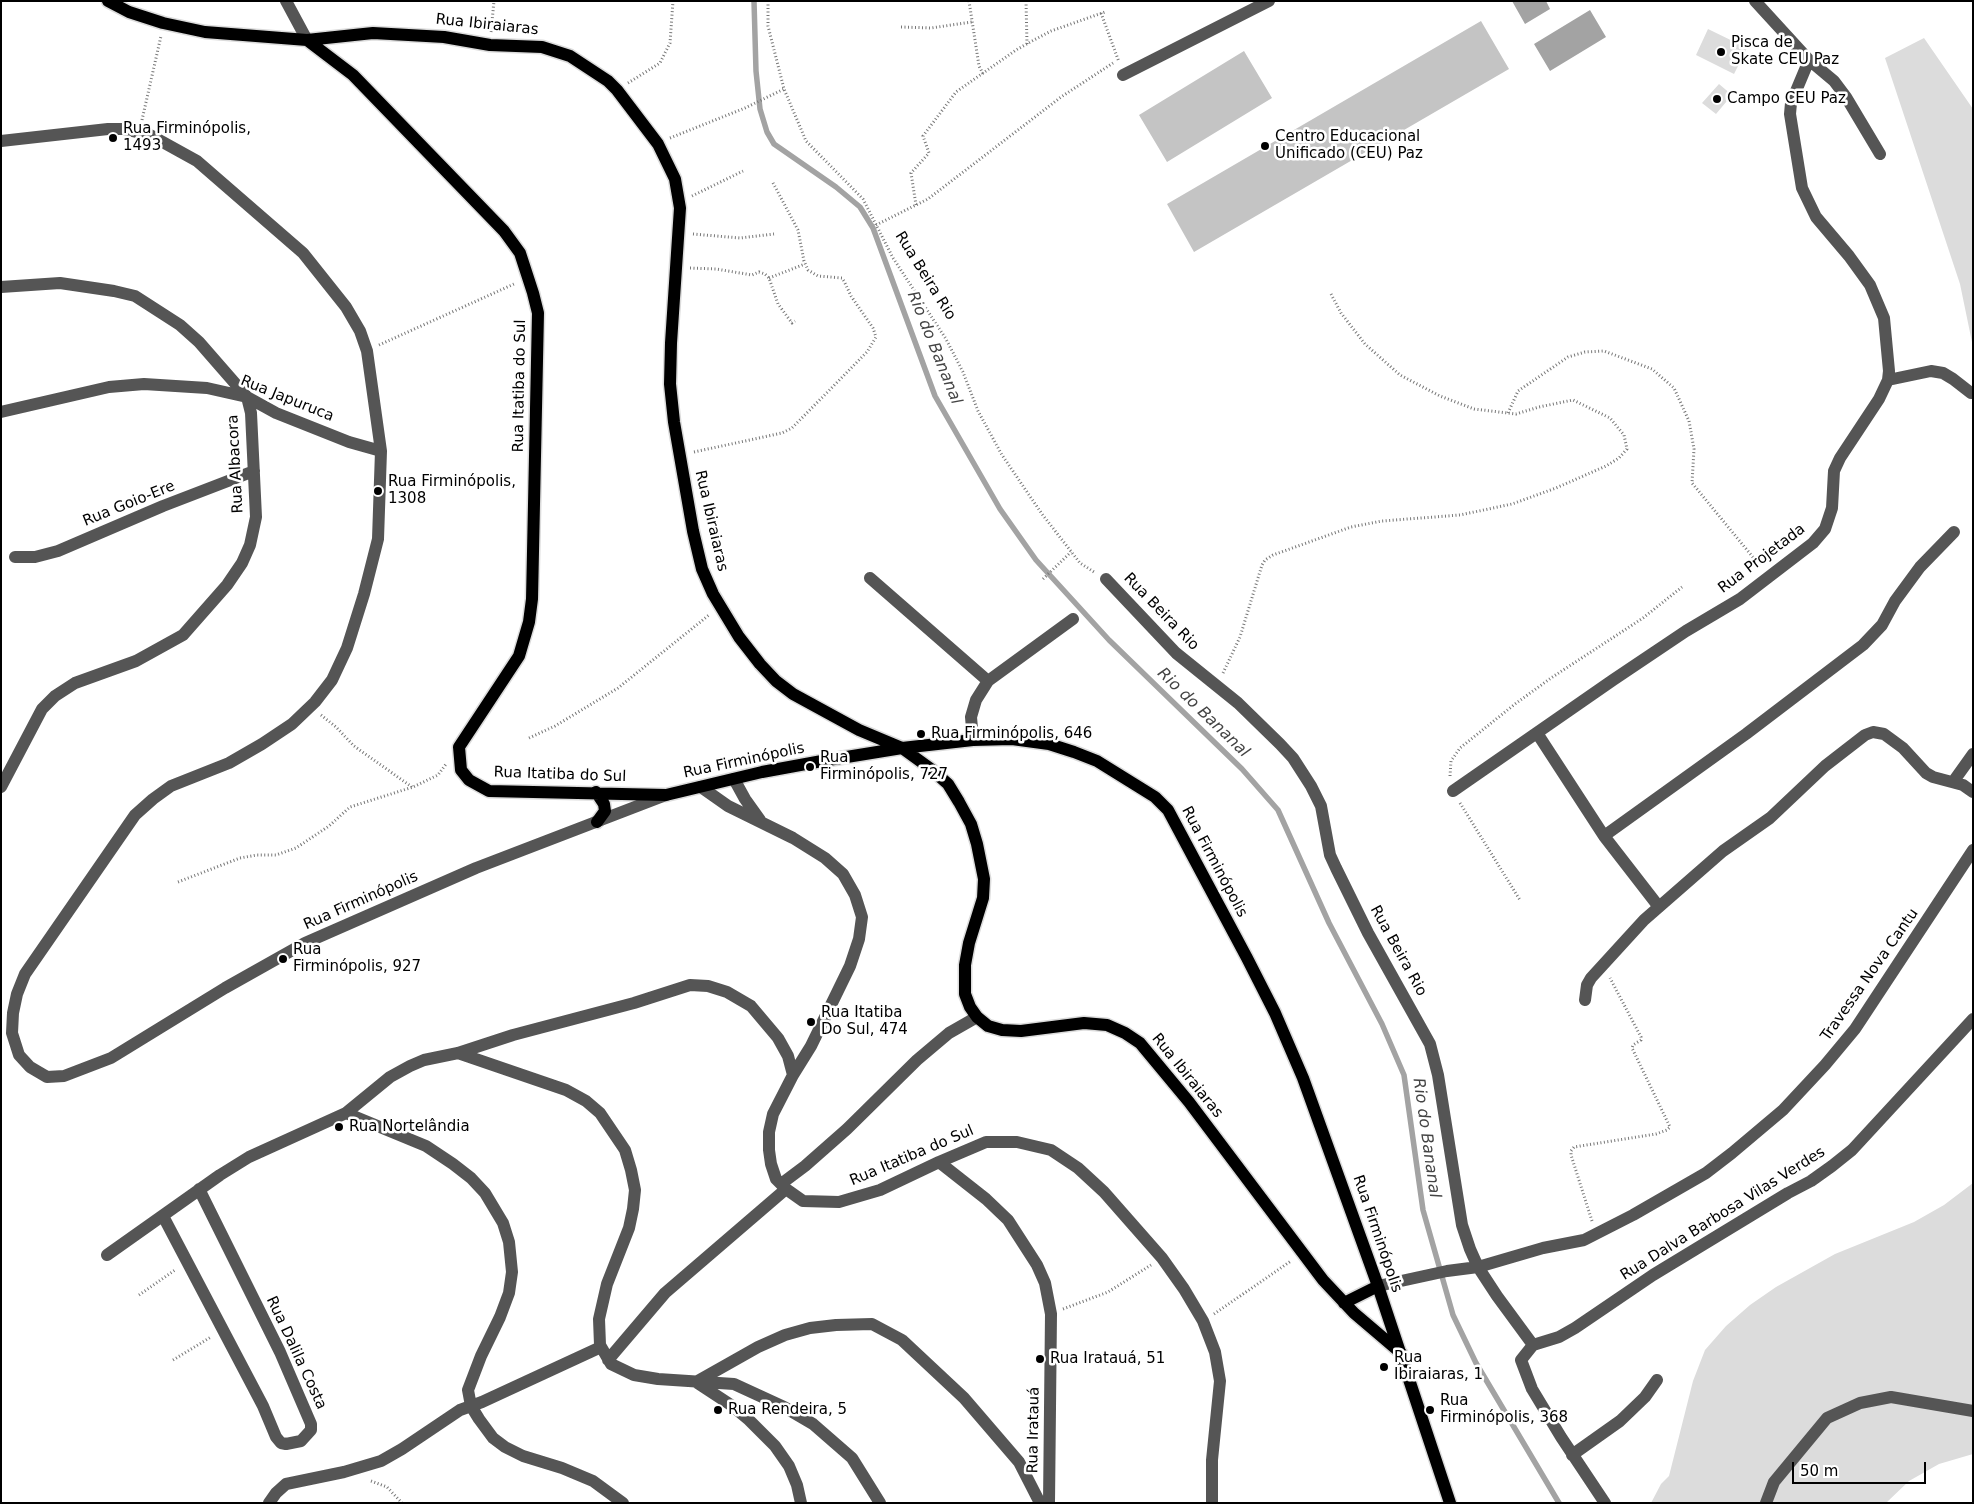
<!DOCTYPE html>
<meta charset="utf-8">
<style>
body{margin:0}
#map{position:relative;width:1974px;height:1504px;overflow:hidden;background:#fff;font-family:"DejaVu Sans",sans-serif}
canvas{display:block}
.frame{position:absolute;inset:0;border:2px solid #000;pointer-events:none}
.scale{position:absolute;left:1792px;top:1462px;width:134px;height:22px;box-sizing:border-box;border:2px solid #000;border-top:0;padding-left:6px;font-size:15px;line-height:18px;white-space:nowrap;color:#000;-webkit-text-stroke:4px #fff;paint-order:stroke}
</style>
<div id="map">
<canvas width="1974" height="1504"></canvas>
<div class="frame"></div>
<div class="scale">50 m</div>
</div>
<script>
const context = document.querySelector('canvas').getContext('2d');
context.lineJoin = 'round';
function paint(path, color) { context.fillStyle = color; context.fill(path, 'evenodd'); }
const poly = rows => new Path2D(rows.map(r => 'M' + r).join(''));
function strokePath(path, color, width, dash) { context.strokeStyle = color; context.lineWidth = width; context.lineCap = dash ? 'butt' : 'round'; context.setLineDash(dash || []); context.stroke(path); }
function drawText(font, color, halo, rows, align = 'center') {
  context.font = font + ' "DejaVu Sans",sans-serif'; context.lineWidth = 5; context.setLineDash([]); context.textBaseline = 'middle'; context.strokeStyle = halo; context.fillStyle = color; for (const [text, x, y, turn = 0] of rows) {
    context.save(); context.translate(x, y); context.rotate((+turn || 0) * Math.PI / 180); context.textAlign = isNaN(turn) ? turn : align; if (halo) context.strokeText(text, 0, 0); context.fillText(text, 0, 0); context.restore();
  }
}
const green = poly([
 [1708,29,1747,48,1734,74,1696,55],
 [1924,38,1973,109,1973,347,1960,284,1885,58],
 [1719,84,1732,95,1716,114,1702,103],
 [1973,1183,1973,1454,1939,1464,1909,1481,1886,1503,1651,1503,1661,1484,1669,1476,1693,1381,1705,1350,1726,1326,1750,1305,1776,1287,1835,1254,1914,1222,1944,1205]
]);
const water = poly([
 [1512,1,1546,1,1550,9,1525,24],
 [1590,10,1606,37,1550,71,1534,44]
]);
const stream = poly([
 [754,1,756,71,760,109,767,132,774,144,836,187,860,207,873,228,935,396,1000,509,1036,560,1109,640,1242,769,1278,810,1329,923,1382,1024,1404,1075,1423,1210,1453,1315,1476,1363,1559,1503]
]);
const building = poly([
 [1481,21,1509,69,1194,252,1167,204],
 [1244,51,1272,98,1167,162,1139,115]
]);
const path = poly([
 [768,1,768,26,784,89,806,141,863,199,893,258,946,339,963,372,978,411,1002,455,1042,514,1080,563,1094,572],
 [969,1,979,66,983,74],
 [1026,1,1027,44],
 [1101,13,1119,62],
 [901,27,931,28,972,22],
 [491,32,494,1],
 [628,83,660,63,670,43,673,1],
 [142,120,161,36],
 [670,138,745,108,784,89],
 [692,196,743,171],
 [916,205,911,173,929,153,923,136,956,92,1016,50,1032,41,1051,31,1105,12],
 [876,225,928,199,1061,97,1113,63],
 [693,234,740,238,774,234],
 [690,268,716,269,752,275,759,272,765,274,769,278,778,304,792,323,795,321],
 [769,278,805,264],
 [379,345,514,284],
 [1508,413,1518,391,1568,357,1585,352,1604,351,1652,369,1674,388,1689,421,1694,449,1692,483,1761,567],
 [694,452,782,433,792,428,867,352,876,337,873,328,851,296,844,281,842,278,818,276,808,270,804,261,798,230,772,181],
 [1043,579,1071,552],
 [1223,673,1240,637,1262,565,1265,560,1273,555,1351,527,1382,521,1460,515,1512,504,1556,488,1606,466,1619,458,1627,449,1624,435,1610,418,1573,400,1539,407,1516,414,1474,409,1440,396,1400,375,1365,344,1341,313,1331,294],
 [321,715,336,727,354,746,412,787],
 [529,738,555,726,618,688,709,615],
 [1450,776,1451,761,1460,748,1515,704,1551,678,1643,618,1682,587],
 [1460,803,1520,900],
 [178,882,240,858,257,855,276,855,296,848,329,826,350,807,413,787,438,775,446,764],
 [1592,1221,1571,1155,1571,1151,1574,1147,1656,1134,1667,1130,1670,1127,1632,1048,1633,1045,1641,1040,1641,1037,1610,978],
 [139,1295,175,1270],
 [1063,1309,1108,1292,1151,1265],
 [1214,1314,1291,1261],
 [173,1360,211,1337],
 [371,1481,387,1487,402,1503]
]);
const minor = poly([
 [286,1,307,40],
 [1755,1,1809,60,1834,81,1846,97,1880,154],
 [1123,75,1269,1],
 [1,141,108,129,123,129,150,135,197,161,303,253,346,307,360,331,367,351,381,451,378,539,364,594,347,648,332,680,315,702,292,724,262,744,229,763,171,786,153,799,135,815,25,974,17,994,13,1013,12,1033,19,1055,30,1067,47,1077,64,1076,111,1058,225,988,305,943,476,868,666,795],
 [1,287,60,283,114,291,135,296,180,325,199,342,247,397,251,413,256,517,250,545,242,563,227,585,183,635,136,661,75,683,55,696,42,709,1,787],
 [1888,380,1931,371,1943,373,1953,379,1971,393],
 [1,412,109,387,144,384,207,388,247,397,276,413,349,442,381,451],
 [15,557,35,557,58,551,163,506,254,471],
 [870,578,988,681],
 [1106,579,1176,653,1238,703,1280,744,1293,758,1311,786,1321,806,1330,855,1336,868,1368,933,1430,1044,1438,1075,1462,1225,1470,1249,1478,1267,1497,1296,1533,1345],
 [1537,733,1604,836,1659,907],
 [973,740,971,717,976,700,988,681,1073,619],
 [734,779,745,799,760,820],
 [1953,782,1973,754],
 [701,787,728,806,793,838,825,858,843,874,855,895,862,917,859,939,850,966,811,1046,793,1075,773,1114,769,1132,769,1150,771,1164,776,1179,786,1189,803,1201,839,1202,880,1190,939,1162,986,1142,1017,1142,1051,1150,1078,1168,1104,1192,1162,1258,1184,1289,1203,1321,1215,1352,1220,1381,1212,1460,1212,1503],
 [1453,791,1613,680,1686,631,1740,599,1813,543,1825,529,1832,508,1834,471,1840,458,1879,399,1888,380,1889,371,1884,318,1870,285,1849,256,1816,217,1802,188,1790,114,1791,103,1809,60],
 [1604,836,1746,734,1863,645,1882,625,1895,601,1920,567,1954,532],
 [1585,1000,1587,985,1591,978,1644,920,1723,851,1770,818,1825,766,1865,735,1873,732,1884,734,1903,748,1926,773,1933,777,1963,785,1973,792],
 [458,1053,566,1090,586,1101,600,1113,625,1150,631,1170,635,1190,633,1209,629,1228,607,1284,599,1319,600,1345,611,1364,634,1375,658,1379,734,1384,784,1407,813,1424,852,1458,880,1503],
 [346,1113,426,1146,453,1164,471,1178,485,1193,503,1223,509,1242,512,1272,509,1293,500,1317,481,1356,468,1390,471,1406,479,1419,493,1438,505,1447,523,1456,562,1468,593,1481,623,1503],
 [939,1162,986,1199,1008,1220,1037,1265,1045,1283,1051,1314,1049,1503],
 [781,1184,805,1166,847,1129,917,1060,949,1033,977,1017],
 [163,1216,263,1406,276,1437,281,1443,286,1444,301,1441,311,1430,311,1424,280,1352,199,1189],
 [107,1255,220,1175,249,1157,346,1113,390,1077,410,1066,424,1060,458,1053,513,1035,634,1003,690,985,708,986,727,992,751,1006,778,1038,788,1056,793,1075],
 [1378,1286,1447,1271,1478,1267,1543,1248,1584,1240,1633,1215,1706,1173,1732,1153,1783,1110,1825,1065,1855,1029,1973,850],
 [1533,1345,1559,1337,1575,1328,1653,1275,1788,1193,1811,1181,1832,1166,1852,1150,1973,1019],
 [1533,1345,1521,1360,1532,1389,1561,1437,1605,1503],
 [608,1360,665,1293,786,1189],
 [696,1382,758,1347,785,1335,810,1328,836,1325,872,1324,902,1340,964,1398,1019,1462,1040,1503],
 [696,1382,731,1405,749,1420,775,1446,789,1466,797,1485,801,1503],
 [1572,1455,1620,1421,1645,1397,1657,1380],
 [269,1503,276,1493,286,1484,344,1472,381,1461,402,1449,460,1410,482,1402,601,1347],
 [1766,1503,1774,1482,1827,1418,1860,1403,1891,1397,1973,1411]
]);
const major = poly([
 [108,1,129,12,163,23,205,32,307,40,373,33,444,37,490,45,542,47,570,56,608,81,617,90,658,144,675,179,680,208,671,343,670,384,674,422,693,531,702,569,713,594,739,637,760,664,776,681,793,694,859,730,902,748,931,769,948,784,959,802,971,824,977,844,984,879,983,898,969,943,965,965,965,994,970,1007,977,1017,988,1026,1002,1030,1021,1031,1084,1023,1107,1025,1125,1033,1140,1043,1189,1102,1323,1280,1354,1313,1401,1353],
 [307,40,353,75,504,231,520,253,533,293,538,313,532,599,529,622,519,656,459,747,461,770,469,780,489,791,666,795,762,772,822,761,902,748,973,740,1012,739,1049,744,1074,752,1097,761,1155,797,1168,810,1247,958,1275,1013,1303,1078,1378,1286,1450,1503],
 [596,792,604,804,605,811,597,822],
 [1344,1303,1378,1286]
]);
const markers = [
 [1721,52,5,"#000"],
 [1717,99,5,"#000"],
 [113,138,5,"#000"],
 [1265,146,5,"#000"],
 [378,491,5,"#000"],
 [921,734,5,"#000"],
 [810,767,5,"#000"],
 [283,959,5,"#000"],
 [811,1022,5,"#000"],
 [339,1127,5,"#000"],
 [1040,1359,5,"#000"],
 [1384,1367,5,"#000"],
 [718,1410,5,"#000"],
 [1430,1410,5,"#000"]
];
const streetNames = [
 ["Rua Ibiraiaras",487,25,6],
 ["Rua Beira Rio",925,276,58],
 ["Rua Itatiba do Sul",520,386,-89],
 ["Rua Japuruca",287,399,22],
 ["Rua Albacora",236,464,-93],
 ["Rua Goio-Ere",129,504,-22],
 ["Rua Ibiraiaras",711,521,77],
 ["Rua Projetada",1762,559,-37],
 ["Rua Beira Rio",1161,612,46],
 ["Rua Firminópolis",744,761,-12],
 ["Rua Itatiba do Sul",560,775,2],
 ["Rua Firminópolis",1214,862,62],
 ["Rua Firminópolis",361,901,-24],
 ["Rua Beira Rio",1398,951,61],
 ["Travessa Nova Cantu",1870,975,-55],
 ["Rua Ibiraiaras",1187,1076,51],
 ["Rua Itatiba do Sul",912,1156,-23],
 ["Rua Dalva Barbosa Vilas Verdes",1723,1214,-32],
 ["Rua Firminópolis",1377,1234,71],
 ["Rua Dalila Costa",296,1353,65],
 ["Rua Iratauá",1034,1430,-89]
];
const poiNames = [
 ["Pisca de",1731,43],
 ["Skate CEU Paz",1731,60],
 ["Campo CEU Paz",1727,99],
 ["Rua Firminópolis,",123,129],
 ["1493",123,146],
 ["Centro Educacional",1275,137],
 ["Unificado (CEU) Paz",1275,154],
 ["Rua Firminópolis,",388,482],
 ["1308",388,499],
 ["Rua Firminópolis, 646",931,734],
 ["Rua",820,758],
 ["Firminópolis, 727",820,775],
 ["Rua",293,950],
 ["Firminópolis, 927",293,967],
 ["Rua Itatiba",821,1013],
 ["Do Sul, 474",821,1030],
 ["Rua Nortelândia",349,1127],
 ["Rua",1394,1358],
 ["Ibiraiaras, 1",1394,1375],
 ["Rua Iratauá, 51",1050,1359],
 ["Rua",1440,1401],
 ["Firminópolis, 368",1440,1418],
 ["Rua Rendeira, 5",728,1410]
];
const waterNames = [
 ["Rio do Bananal",934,348,68],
 ["Rio do Bananal",1203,713,44],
 ["Rio do Bananal",1426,1138,82]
];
paint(green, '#dcdcdc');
paint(water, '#a3a3a3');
strokePath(stream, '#a3a3a3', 5.5);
paint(building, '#c4c4c4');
strokePath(major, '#dbdbdb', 15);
strokePath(path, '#777', 3, [1, 2.5]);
strokePath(minor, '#555', 12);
strokePath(major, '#000', 12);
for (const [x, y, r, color] of markers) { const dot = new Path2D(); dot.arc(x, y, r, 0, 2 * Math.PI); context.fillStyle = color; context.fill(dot); strokePath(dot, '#fff', 2); }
drawText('15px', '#000', '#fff', streetNames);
drawText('15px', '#000', '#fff', poiNames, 'left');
drawText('italic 16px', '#444', '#fff', waterNames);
</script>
